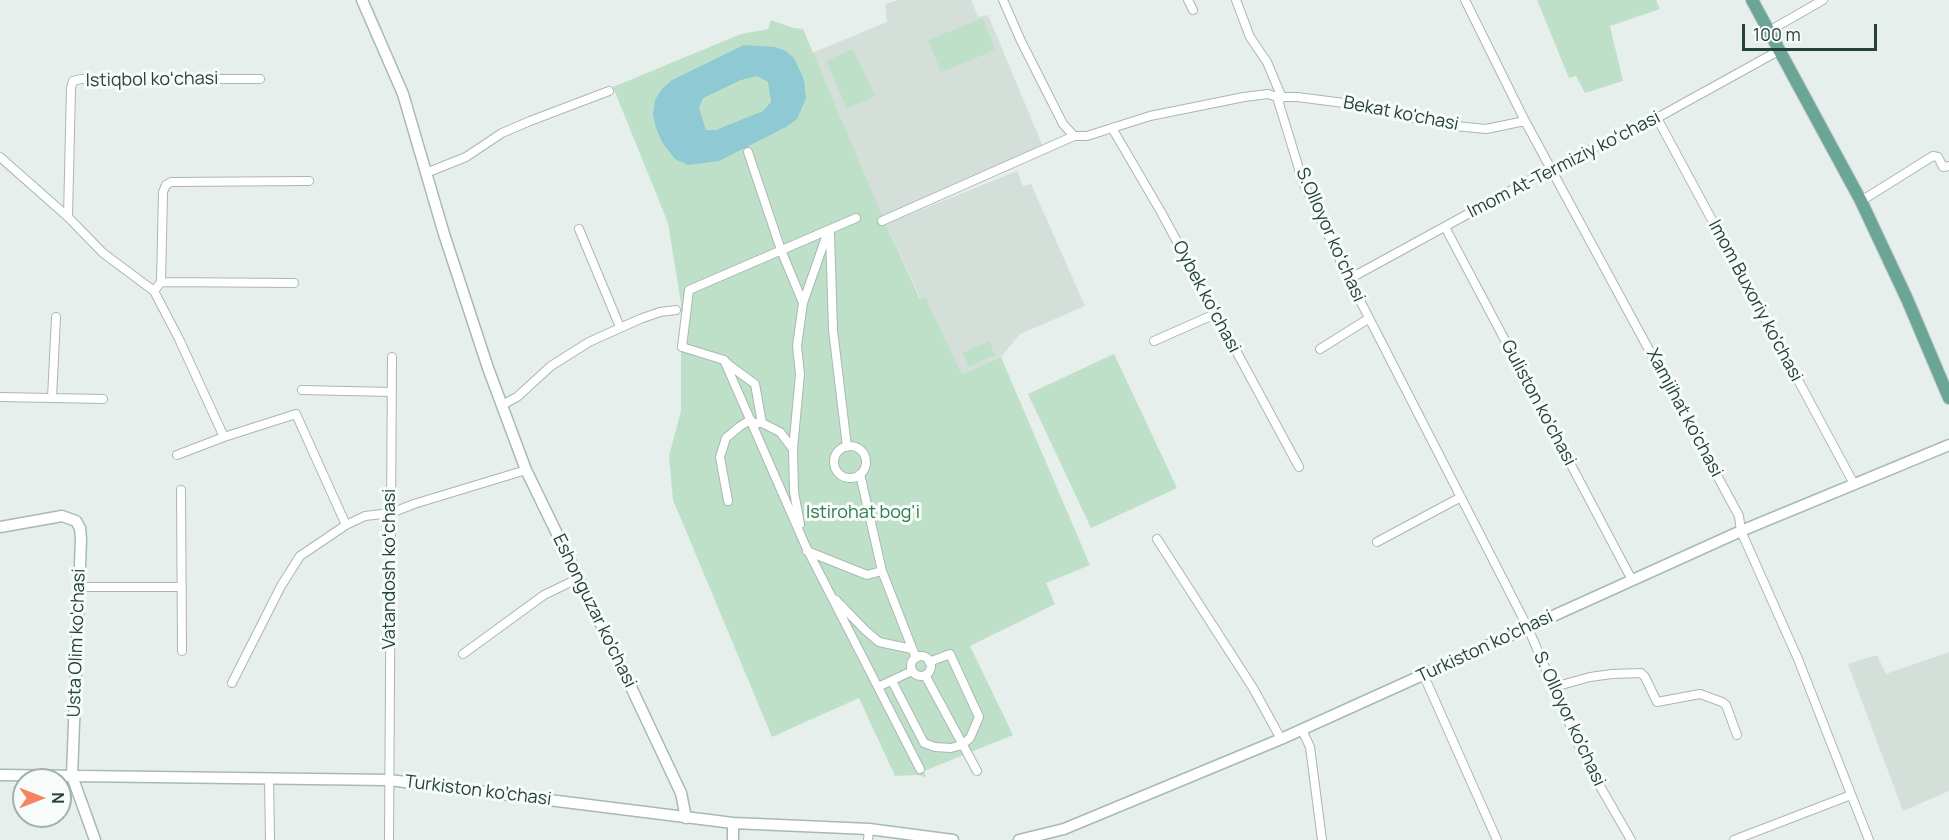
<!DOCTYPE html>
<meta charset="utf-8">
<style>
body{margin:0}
#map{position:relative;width:1949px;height:840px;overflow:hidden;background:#e6efeb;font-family:Manrope,sans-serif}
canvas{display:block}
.north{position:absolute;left:12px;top:768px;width:60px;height:60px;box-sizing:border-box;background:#f7fbf9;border:2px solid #a3b1ad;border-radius:50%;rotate:90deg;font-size:16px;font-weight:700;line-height:24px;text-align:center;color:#24423a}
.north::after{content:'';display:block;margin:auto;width:21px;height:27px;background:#f4845f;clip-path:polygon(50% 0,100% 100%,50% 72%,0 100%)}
.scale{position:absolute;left:1742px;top:24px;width:135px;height:27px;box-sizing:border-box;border:3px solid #24423a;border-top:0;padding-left:8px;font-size:18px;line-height:21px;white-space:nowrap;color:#24423a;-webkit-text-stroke:4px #f7fbf9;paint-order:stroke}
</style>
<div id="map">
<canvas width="1949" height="840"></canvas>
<div class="north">N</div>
<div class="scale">100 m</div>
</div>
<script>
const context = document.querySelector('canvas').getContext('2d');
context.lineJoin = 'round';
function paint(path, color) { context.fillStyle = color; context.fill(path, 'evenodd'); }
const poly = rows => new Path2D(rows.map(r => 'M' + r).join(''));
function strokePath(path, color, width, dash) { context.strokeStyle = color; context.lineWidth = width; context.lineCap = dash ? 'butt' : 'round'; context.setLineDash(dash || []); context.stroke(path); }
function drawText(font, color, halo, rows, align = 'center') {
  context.font = font + ' Manrope,sans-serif'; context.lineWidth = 6; context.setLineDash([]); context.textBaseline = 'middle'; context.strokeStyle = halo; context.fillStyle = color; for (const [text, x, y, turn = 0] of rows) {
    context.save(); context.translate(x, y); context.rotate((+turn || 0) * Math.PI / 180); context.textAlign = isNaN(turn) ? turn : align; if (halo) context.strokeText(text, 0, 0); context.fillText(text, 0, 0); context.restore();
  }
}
const built = poly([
 [898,0,971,0,978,17,988,15,1044,149,879,217,812,53,887,22,885,4],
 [1017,171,1023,186,1031,184,1085,306,1020,334,1001,357,962,374,925,298,921,299,886,224],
 [1949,652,1949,791,1903,811,1848,664,1877,655,1886,674]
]);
const green = poly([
 [1537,0,1656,0,1660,9,1610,26,1623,81,1585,93,1576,76,1569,78],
 [983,18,995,50,941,72,928,40],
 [771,20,793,28,803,29,884,220,920,299,925,297,962,374,1001,357,1090,565,1046,583,1055,604,970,646,1013,735,924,771,926,777,917,775,895,776,859,698,772,737,673,500,669,456,681,411,681,303,668,223,613,87,741,34,768,29],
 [853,49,875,96,847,109,826,61],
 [989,341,995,355,969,367,963,353],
 [1114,354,1177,488,1091,528,1028,394]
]);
const water = poly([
 [744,45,775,47,786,51,794,58,804,80,806,98,797,119,786,127,719,161,688,165,675,159,662,142,656,128,653,115,655,100,661,90,672,80],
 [757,76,768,82,771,102,763,111,716,130,706,130,699,108,703,98,741,80]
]);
const street = poly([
 [1003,0,1021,41,1063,124,1074,136,1087,136,1150,116,1244,97,1268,94,1277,97,1303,182,1349,279,1528,628,1585,760,1631,840],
 [1188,0,1193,10],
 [1236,0,1250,37,1267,62,1282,98],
 [1465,0,1525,121,1739,516,1741,531,1798,659,1869,840],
 [1769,31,1823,0],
 [1277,97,1297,97,1352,104,1445,125,1486,129,1525,121],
 [1657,118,1854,484],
 [1112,128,1161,212,1299,467],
 [748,152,781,250,803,303],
 [0,157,68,217,103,253,154,291,179,339,224,437,296,414,346,525],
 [426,173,466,157,502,133,530,121,609,91],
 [1861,201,1933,156,1938,157,1943,167,1949,166],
 [68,217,71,88,73,81,81,79,260,79],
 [882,221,1074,136],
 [1445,227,1632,580],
 [579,229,620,327],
 [830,233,833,330,847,447],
 [1349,279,1552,168,1657,118,1780,50],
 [161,282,294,283],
 [154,291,161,282,163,192,166,185,171,182,309,181],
 [1154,341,1215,314],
 [1320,349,1368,319],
 [724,360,806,547,920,769],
 [302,390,392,392],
 [0,397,103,399],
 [52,398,56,317],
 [502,405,517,397,551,366,589,342,640,319,660,312,676,310],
 [762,423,755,384,729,365,724,360,682,347,689,290,856,218],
 '834 462a16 16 0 1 1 32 0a16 16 0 1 1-32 0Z',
 [177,455,224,437],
 [860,474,882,571,916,658],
 [181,490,182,651],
 [728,501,720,457,726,438,739,427,750,420,754,423,762,423,780,432,793,449],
 [800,524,794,492,793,449,800,374,797,346,803,303,825,240,830,237],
 [1157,539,1253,688,1281,739],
 [1377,542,1461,497],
 [807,551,867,575,882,571],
 [78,587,182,587],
 [836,600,865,630,879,642,912,649],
 [463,654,544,595,579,578],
 '911 666a10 10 0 1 1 20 0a10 10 0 1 1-20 0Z',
 [925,675,977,771],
 [1424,676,1497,840],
 [892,681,924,743,935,747,951,748,962,745,970,738,979,717,950,654,929,662],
 [232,683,281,586,300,556,346,525,365,516,391,513,414,504,526,470],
 [878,687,912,671],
 [1554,687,1590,677,1612,674,1641,673,1645,677,1657,702,1700,694,1722,702,1726,705,1737,735],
 [1302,730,1310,747,1322,840],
 [269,778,270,840],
 [389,840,392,357],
 [868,840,869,829],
 [1734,840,1851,795]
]);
const secondary = poly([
 [362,0,403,94,444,234,488,368,526,470,613,649,681,793,686,818],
 [0,527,62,516,76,521,80,528,81,539,72,776,95,840],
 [0,775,389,780,733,823,869,829,953,840],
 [733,840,733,823],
 [1019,840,1064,829,1281,739,1741,531,1949,445]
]);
const primary = poly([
 [1752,0,1861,201,1907,299,1949,398]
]);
const streetNames = [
 ["Istiqbol koʻchasi",152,80,-1],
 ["Bekat ko'chasi",1401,114,11],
 ["Imom At-Termiziy koʻchasi",1564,165,-27],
 ["S.Olloyor koʻchasi",1330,235,66],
 ["Oybek koʻchasi",1206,297,62],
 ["Imom Buxoriy ko'chasi",1755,301,62],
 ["Guliston ko'chasi",1538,403,62],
 ["Xamjihat ko'chasi",1684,413,62],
 ["Vatandosh koʻchasi",390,569,-90],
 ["Eshonguzar ko'chasi",594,611,64],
 ["Usta Olim ko'chasi",77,643,-88],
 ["Turkiston ko’chasi",1485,647,-25],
 ["S. Olloyor ko'chasi",1569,719,65],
 ["Turkiston ko’chasi",478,791,7]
];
const parkNames = [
 ["Istirohat bog'i",863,513]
];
paint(built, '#d4dfda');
paint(green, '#bfe0c8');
paint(water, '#8ec9d4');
strokePath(street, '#a8b8b2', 10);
strokePath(secondary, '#a4bbb3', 13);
strokePath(primary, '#c2cac8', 14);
strokePath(street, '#fff', 8);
strokePath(secondary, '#fff', 10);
strokePath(primary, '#6aa596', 12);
drawText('18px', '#24423a', '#f7fbf9', streetNames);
drawText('18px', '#2d7a4b', '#f7fbf9', parkNames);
</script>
